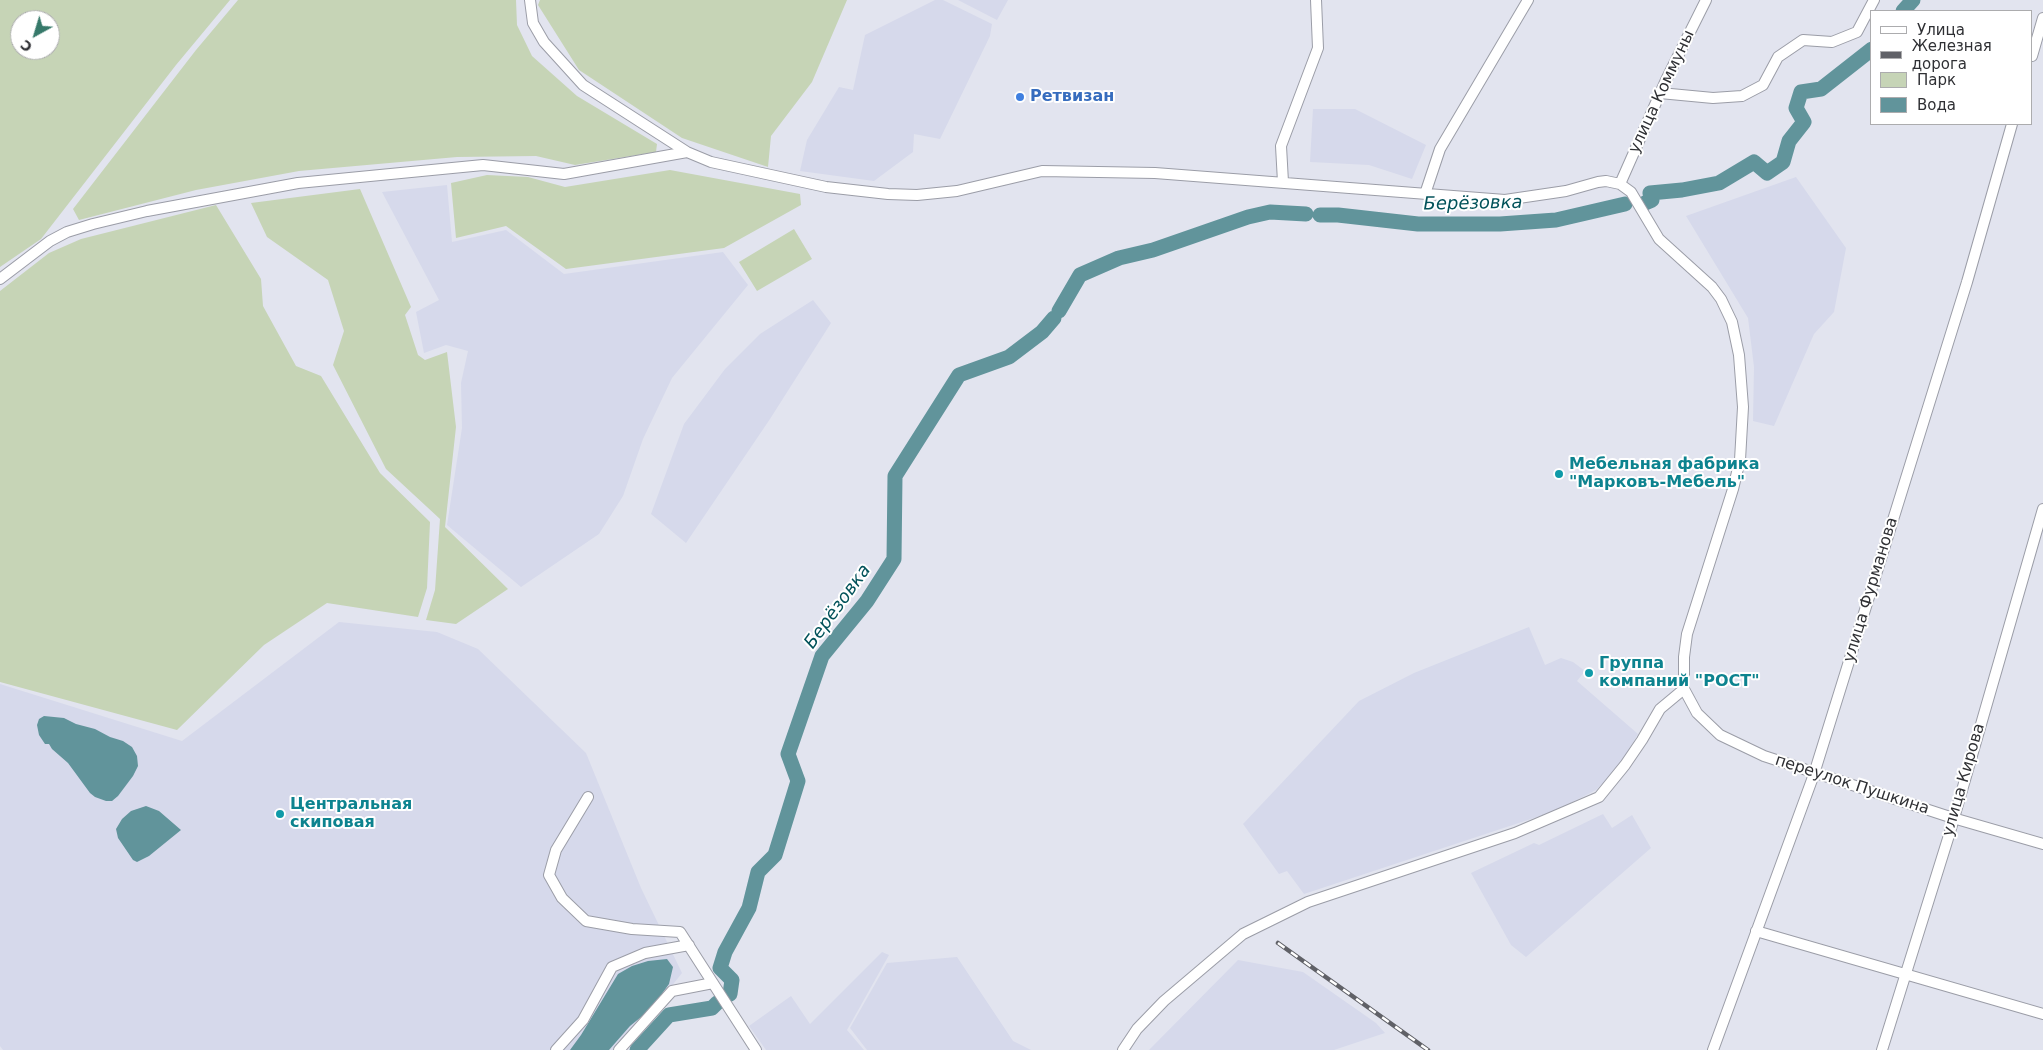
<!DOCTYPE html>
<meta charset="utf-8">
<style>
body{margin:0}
#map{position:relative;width:2043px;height:1050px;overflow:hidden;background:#e2e4ef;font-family:"DejaVu Sans",sans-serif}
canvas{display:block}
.legend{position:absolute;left:1870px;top:10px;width:162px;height:115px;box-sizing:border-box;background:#fff;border:1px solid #acacae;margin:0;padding:6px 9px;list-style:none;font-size:15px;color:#2f3034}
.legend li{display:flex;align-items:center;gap:10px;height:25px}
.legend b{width:25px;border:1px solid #acacae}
.north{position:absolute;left:10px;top:10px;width:50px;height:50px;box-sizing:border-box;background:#fff;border:1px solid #acacae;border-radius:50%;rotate:219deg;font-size:14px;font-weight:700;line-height:20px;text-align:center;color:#2f3034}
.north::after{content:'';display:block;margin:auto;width:18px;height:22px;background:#36796a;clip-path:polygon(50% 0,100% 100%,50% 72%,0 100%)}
</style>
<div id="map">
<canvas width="2043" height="1050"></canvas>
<ul class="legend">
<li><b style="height:6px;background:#fff"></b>Улица</li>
<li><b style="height:6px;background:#606167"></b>Железная дорога</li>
<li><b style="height:14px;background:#c6d4b6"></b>Парк</li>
<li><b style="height:14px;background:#61949b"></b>Вода</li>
</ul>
<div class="north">С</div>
</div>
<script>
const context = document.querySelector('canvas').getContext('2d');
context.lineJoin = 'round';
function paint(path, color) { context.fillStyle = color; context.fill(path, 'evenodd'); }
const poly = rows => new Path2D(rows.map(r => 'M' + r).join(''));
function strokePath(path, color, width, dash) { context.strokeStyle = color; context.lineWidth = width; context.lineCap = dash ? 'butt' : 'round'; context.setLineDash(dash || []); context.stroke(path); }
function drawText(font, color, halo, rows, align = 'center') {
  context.font = font + ' "DejaVu Sans",sans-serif'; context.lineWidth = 4; context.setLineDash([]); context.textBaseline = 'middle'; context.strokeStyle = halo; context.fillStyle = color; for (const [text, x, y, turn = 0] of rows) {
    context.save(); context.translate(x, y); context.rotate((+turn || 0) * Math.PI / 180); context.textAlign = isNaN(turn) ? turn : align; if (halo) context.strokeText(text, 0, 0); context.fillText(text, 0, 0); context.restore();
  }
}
const built = poly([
 [935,0,943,0,992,24,990,36,940,139,914,134,913,152,874,181,800,171,807,140,839,87,853,90,865,35],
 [958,0,1008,0,997,20],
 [1313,109,1355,109,1426,145,1412,179,1369,165,1310,162],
 [1796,177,1846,248,1834,312,1814,334,1774,426,1753,421,1754,367,1748,318,1686,216],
 [447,185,452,242,506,230,564,274,723,252,748,285,672,378,643,439,623,496,599,534,521,587,447,525,462,428,461,383,468,351,446,345,424,353,416,312,439,300,382,192],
 [813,300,831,323,770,419,686,543,651,514,684,424,725,369,760,334],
 [339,622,437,632,478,649,586,753,641,888,682,973,647,1017,616,1050,3,1050,0,1046,0,684,182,741],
 [1529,627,1545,665,1561,658,1573,662,1585,671,1577,681,1638,734,1619,767,1596,790,1555,811,1304,894,1287,871,1279,874,1243,824,1359,701,1414,673],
 [1603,814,1612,828,1632,815,1651,848,1526,957,1511,945,1471,873,1534,843,1539,845],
 [882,952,889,955,847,1030,864,1050,766,1050,749,1026,791,996,810,1024],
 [957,957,1013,1041,1031,1050,867,1050,850,1028,887,963],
 [1238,960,1303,972,1376,1023,1385,1033,1334,1050,1149,1050]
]);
const green = poly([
 [0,0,230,0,176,65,41,239,0,267],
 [20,20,50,20,50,50,20,50],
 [238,0,516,0,517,25,532,56,577,96,657,144,656,152,575,165,536,156,457,157,299,171,196,190,79,220,73,209,196,50],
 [540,0,847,0,812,82,771,136,768,167,682,138,579,70,538,5],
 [670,170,800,194,801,205,724,248,566,269,506,226,456,238,451,183,487,175,528,177,565,187],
 [360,189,411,307,405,315,418,355,425,360,447,352,456,427,445,527,508,589,456,624,426,620,435,590,440,519,386,469,333,365,344,331,328,280,267,237,251,203],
 [216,205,261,279,263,306,296,366,321,376,380,473,430,522,427,588,418,617,327,603,264,645,177,730,0,682,0,291,49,253,81,239],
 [794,229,812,259,757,291,739,262]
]);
const water = poly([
 [44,716,64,718,76,724,95,729,110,737,123,741,132,747,137,756,138,766,133,776,118,796,112,801,106,801,95,797,90,793,68,763,52,749,49,744,45,744,39,735,37,725,39,719],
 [146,806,159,811,181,830,149,856,137,862,133,860,118,838,116,829,122,819,131,811],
 [667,959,673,967,669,984,656,1002,646,1013,630,1026,609,1050,570,1050,581,1035,618,974,632,966,648,961]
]);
const river = poly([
 [1903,11,1913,0],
 [1645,203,1652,200,1650,193,1682,190,1719,183,1754,162,1767,173,1783,162,1789,141,1804,122,1796,108,1801,92,1821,89,1872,49],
 [1320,215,1338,215,1418,224,1500,224,1556,220,1625,204],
 [1059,311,1080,275,1119,258,1153,250,1248,217,1270,212,1306,214],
 [730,994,732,980,720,968,725,952,749,908,758,872,775,855,798,781,788,754,822,656,867,601,894,559,895,476,959,375,1009,357,1042,332,1054,318],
 [637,1050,669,1015,712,1008,717,1003]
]);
const minor = poly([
 [530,0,533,23,544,42,583,85,687,152,711,162,826,187,888,194,917,195,957,191,1042,171,1155,173,1505,200,1566,191,1598,182,1606,181,1620,184,1631,192,1659,239,1712,287,1721,299,1732,322,1739,355,1743,407,1740,460,1733,489,1687,634,1684,657,1684,689,1697,713,1720,735,1764,756,1953,818,2043,844],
 [2032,56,2043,18],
 [1660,93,1713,98,1742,96,1763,85,1778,57,1803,40,1832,42,1857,32,1874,0],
 [1283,182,1281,146,1318,48,1316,0],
 [1620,184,1666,80,1706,0],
 [1425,194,1440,149,1528,0],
 [0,279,50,241,67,232,93,224,147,211,298,183,483,165,564,174,687,152],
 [588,797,556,850,549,875,562,898,586,921,632,929,680,932,756,1050],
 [1756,931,2043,1014],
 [556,1050,583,1020,612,967,645,953,689,945],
 [619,1050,672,991,713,983],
 [1123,1050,1137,1029,1164,1001,1243,934,1308,902,1515,833,1599,797,1625,765,1642,740,1660,709,1684,689],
 [1713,1050,1813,777,1967,282,2012,124],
 [1882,1050,1950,832,2043,509]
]);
const rail = poly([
 [1278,943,1428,1050]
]);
const markers = [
 [1020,97,5,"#3f7fe0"],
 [1559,474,5,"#0f9aa8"],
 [1589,673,5,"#0f9aa8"],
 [280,814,5,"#0f9aa8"]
];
const streetNames = [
 ["улица Коммуны",1662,92,-65],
 ["улица Фурманова",1871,590,-73],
 ["улица Кирова",1964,780,-74],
 ["переулок Пушкина",1852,785,18]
];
const shopNames = [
 ["Ретвизан",1030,97]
];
const cultureNames = [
 ["Мебельная фабрика",1569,465],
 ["\"Марковъ-Мебель\"",1569,483],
 ["Группа",1599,664],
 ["компаний \"РОСТ\"",1599,682],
 ["Центральная",290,805],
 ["скиповая",290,823]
];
const waterNames = [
 ["Берёзовка",1473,204,-1],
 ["Берёзовка",838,607,-54]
];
paint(built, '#d6d9eb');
paint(green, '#c6d4b6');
paint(water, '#61949b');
strokePath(river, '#61949b', 15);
strokePath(minor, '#9b9da7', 12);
strokePath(minor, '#fff', 10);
strokePath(rail, '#606167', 4.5);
strokePath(rail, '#fff', 2.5, [8]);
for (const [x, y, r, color] of markers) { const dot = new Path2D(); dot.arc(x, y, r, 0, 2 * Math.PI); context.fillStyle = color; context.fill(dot); strokePath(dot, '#fff', 2); }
drawText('16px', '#2f3034', '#fff', streetNames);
drawText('bold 16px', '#366cbe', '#fff', shopNames, 'left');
drawText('bold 16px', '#0d838f', '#fff', cultureNames, 'left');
drawText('italic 18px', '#02525a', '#fff', waterNames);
</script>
